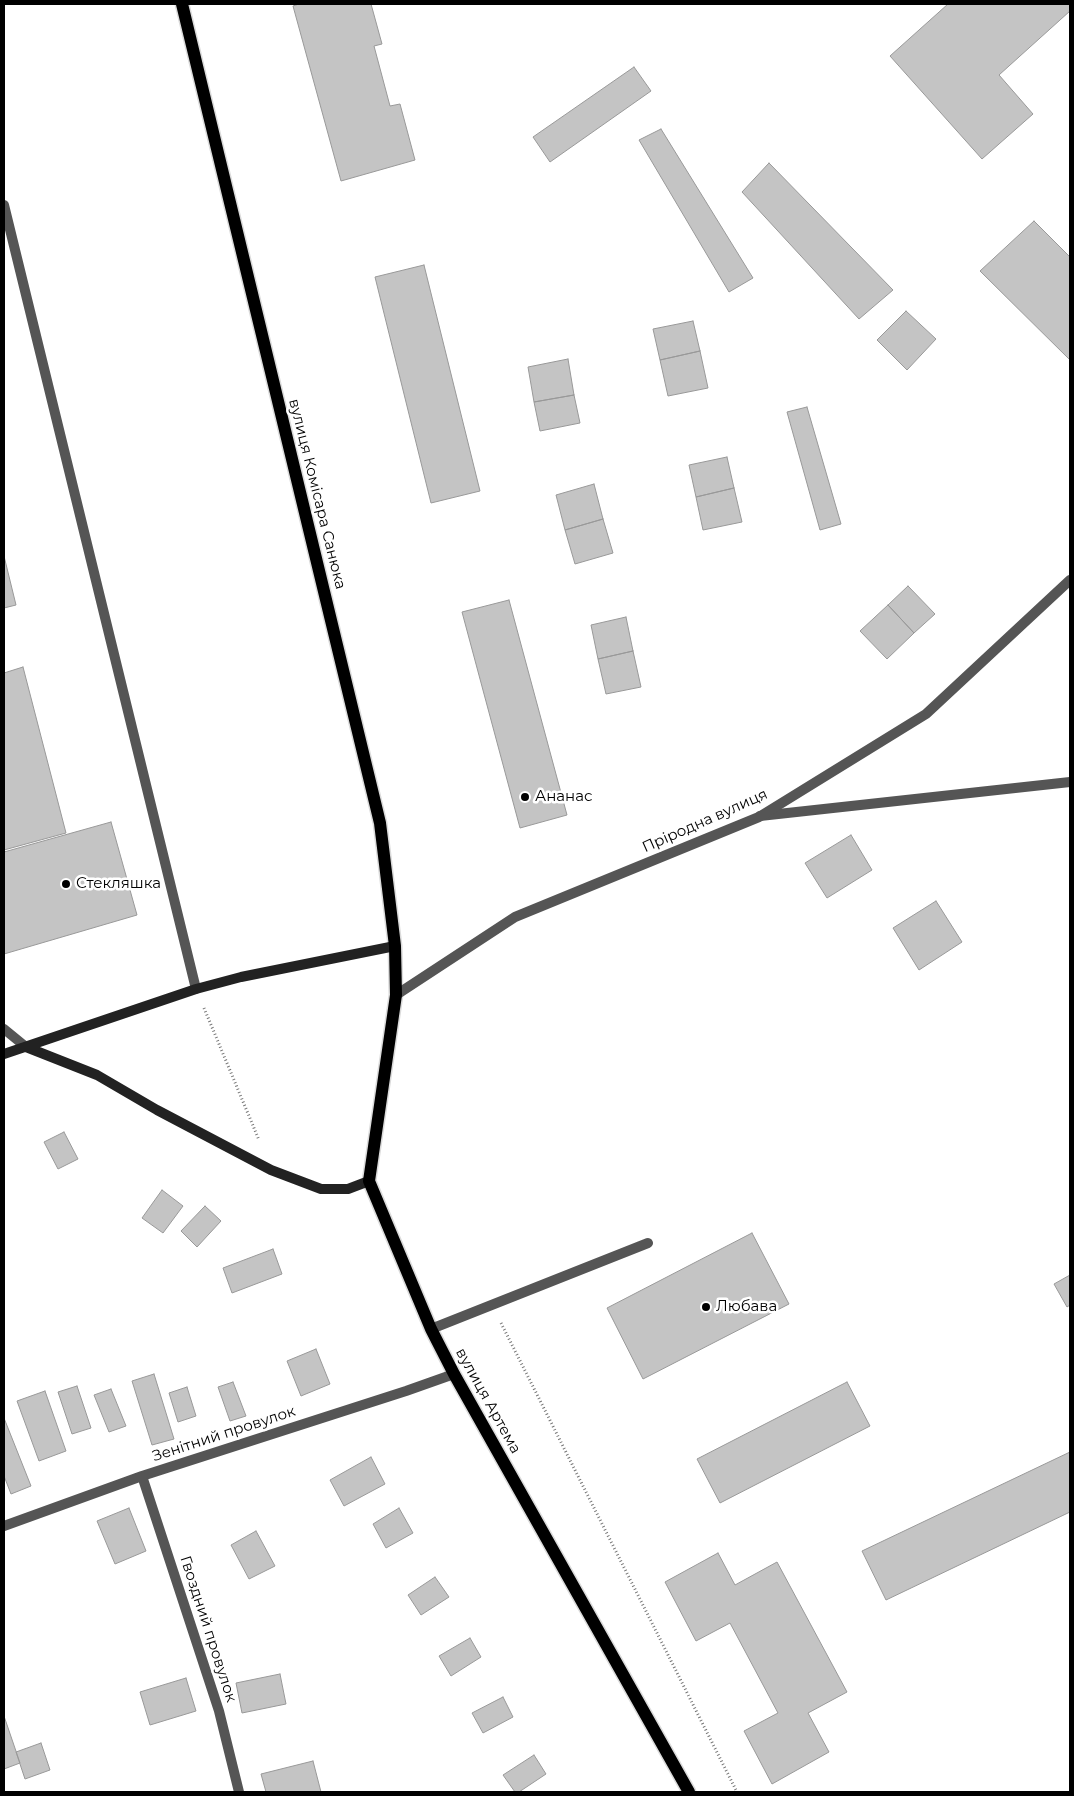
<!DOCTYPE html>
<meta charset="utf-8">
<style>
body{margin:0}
#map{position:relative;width:1074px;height:1796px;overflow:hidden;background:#fff;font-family:Montserrat,sans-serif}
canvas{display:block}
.frame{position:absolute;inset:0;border:5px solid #000;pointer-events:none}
</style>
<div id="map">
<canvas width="1074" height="1796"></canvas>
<div class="frame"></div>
</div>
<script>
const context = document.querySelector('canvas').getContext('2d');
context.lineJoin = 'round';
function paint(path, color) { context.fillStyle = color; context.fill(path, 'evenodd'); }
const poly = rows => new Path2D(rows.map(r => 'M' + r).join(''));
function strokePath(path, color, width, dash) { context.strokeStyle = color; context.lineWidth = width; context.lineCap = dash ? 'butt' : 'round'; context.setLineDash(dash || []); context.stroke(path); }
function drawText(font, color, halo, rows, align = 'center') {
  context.font = font + ' Montserrat,sans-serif'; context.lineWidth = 5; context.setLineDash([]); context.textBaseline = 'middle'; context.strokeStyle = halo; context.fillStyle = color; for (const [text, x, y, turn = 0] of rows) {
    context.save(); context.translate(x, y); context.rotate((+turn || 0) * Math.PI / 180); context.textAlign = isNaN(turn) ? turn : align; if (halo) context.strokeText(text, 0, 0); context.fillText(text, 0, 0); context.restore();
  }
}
const building = poly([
 [299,4,371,4,382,44,374,46,390,106,400,104,415,160,341,181,293,6,299,4],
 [948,4,1070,4,1070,11,999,75,1033,114,982,159,890,56,948,4],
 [634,67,651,91,550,162,533,137,634,67],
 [661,129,753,278,729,292,639,140,661,129],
 [769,163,893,290,859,319,742,192,769,163],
 [1034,221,1070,257,1070,360,980,271,1034,221],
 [424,265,480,491,431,503,375,277,424,265],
 [906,311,936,339,907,370,877,340,906,311],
 [693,321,700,351,660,360,653,329,693,321],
 [700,351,708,388,668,396,660,360,700,351],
 [568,359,574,395,534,402,528,367,568,359],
 [574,395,580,423,540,431,534,402,574,395],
 [807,407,841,524,820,530,787,412,807,407],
 [727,457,734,488,696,497,689,465,727,457],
 [594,484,603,519,565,530,556,495,594,484],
 [734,488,742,522,703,530,696,497,734,488],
 [603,519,613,553,575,564,565,530,603,519],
 [4,556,16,605,4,608,4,556],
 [908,586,935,614,914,633,888,605,908,586],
 [509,600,567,815,520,828,462,612,509,600],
 [888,605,914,633,887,659,860,631,888,605],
 [626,617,633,651,598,659,591,625,626,617],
 [633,651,641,687,606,694,598,659,633,651],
 [23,667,66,833,4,850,4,673,23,667],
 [111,822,137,915,4,954,4,852,111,822],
 [851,835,872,870,827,898,805,863,851,835],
 [936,901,962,942,919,970,893,928,936,901],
 [64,1132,78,1159,58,1169,44,1142,64,1132],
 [162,1190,183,1206,163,1233,142,1218,162,1190],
 [205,1206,221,1221,197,1247,181,1231,205,1206],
 [752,1233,789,1304,643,1379,607,1308,752,1233],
 [273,1249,282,1274,232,1293,223,1268,273,1249],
 [1070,1275,1070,1305,1067,1307,1054,1284,1070,1275],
 [316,1349,330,1384,301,1396,287,1361,316,1349],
 [154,1374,174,1439,152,1445,132,1381,154,1374],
 [233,1382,246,1416,230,1421,218,1387,233,1382],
 [847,1382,870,1426,720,1503,697,1459,847,1382],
 [77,1386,91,1428,72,1434,58,1392,77,1386],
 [187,1387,196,1416,178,1422,169,1393,187,1387],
 [111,1389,126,1426,109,1432,94,1395,111,1389],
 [45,1391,66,1451,39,1461,17,1401,45,1391],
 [4,1418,31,1486,11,1494,4,1476,4,1418],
 [1070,1452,1070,1512,886,1600,862,1551,1070,1452],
 [371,1457,385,1484,344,1506,330,1480,371,1457],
 [129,1508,146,1551,115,1564,97,1521,129,1508],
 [399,1508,413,1533,386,1548,373,1524,399,1508],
 [256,1531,275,1566,249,1579,231,1545,256,1531],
 [718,1553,735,1585,777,1562,847,1692,808,1713,829,1752,772,1784,744,1731,778,1713,730,1623,696,1641,665,1582,718,1553],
 [435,1577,449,1597,421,1615,408,1595,435,1577],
 [470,1638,481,1657,451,1676,439,1656,470,1638],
 [280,1674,286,1704,242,1713,236,1683,280,1674],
 [186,1678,196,1711,150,1725,140,1692,186,1678],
 [503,1697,513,1717,483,1733,472,1713,503,1697],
 [4,1716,20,1763,4,1769,4,1716],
 [41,1743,50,1770,25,1779,16,1752,41,1743],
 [534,1755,546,1774,519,1792,515,1792,503,1775,534,1755],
 [313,1761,321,1792,266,1792,261,1774,313,1761]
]);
const path = poly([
 [204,1008,259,1140],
 [501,1323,737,1792]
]);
const lane = poly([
 [4,205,196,989],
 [760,816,1070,782],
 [4,1029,26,1047],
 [431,1329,648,1243]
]);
const street = poly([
 [396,995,515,917,759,817,926,714,1070,580],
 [142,1476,219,1711,239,1792],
 [4,1526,142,1476,406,1391,454,1374]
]);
const secondary = poly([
 [26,1047,97,1075,157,1110,271,1170,321,1189,348,1189,369,1181],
 [4,1054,196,989,241,977,395,946]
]);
const primary = poly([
 [182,4,380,823,395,946,396,995,369,1181,431,1329,454,1374,689,1792]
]);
const markers = [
 [525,797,5,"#000"],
 [66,884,5,"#000"],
 [706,1307,5,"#000"]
];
const streetNames = [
 ["вулиця Комісара Санюка",317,494,76],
 ["Пріродна вулиця",705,821,-24],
 ["вулиця Артема",488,1401,61],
 ["Зенітний провулок",224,1434,-18],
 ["Гвоздний провулок",208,1629,72]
];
const poiNames = [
 ["Ананас",535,797],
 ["Стекляшка",76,884],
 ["Любава",716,1307]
];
paint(building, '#c4c4c4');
strokePath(building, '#999', 1);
strokePath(primary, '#dbdbdb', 15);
strokePath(path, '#777', 3, [1, 2.5]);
strokePath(lane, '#555', 10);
strokePath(street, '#555', 10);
strokePath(secondary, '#222', 10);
strokePath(primary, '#000', 12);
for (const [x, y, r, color] of markers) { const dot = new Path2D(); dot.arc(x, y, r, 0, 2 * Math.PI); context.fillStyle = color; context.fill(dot); strokePath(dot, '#fff', 2); }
drawText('15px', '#000', '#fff', streetNames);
drawText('15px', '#000', '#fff', poiNames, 'left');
</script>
